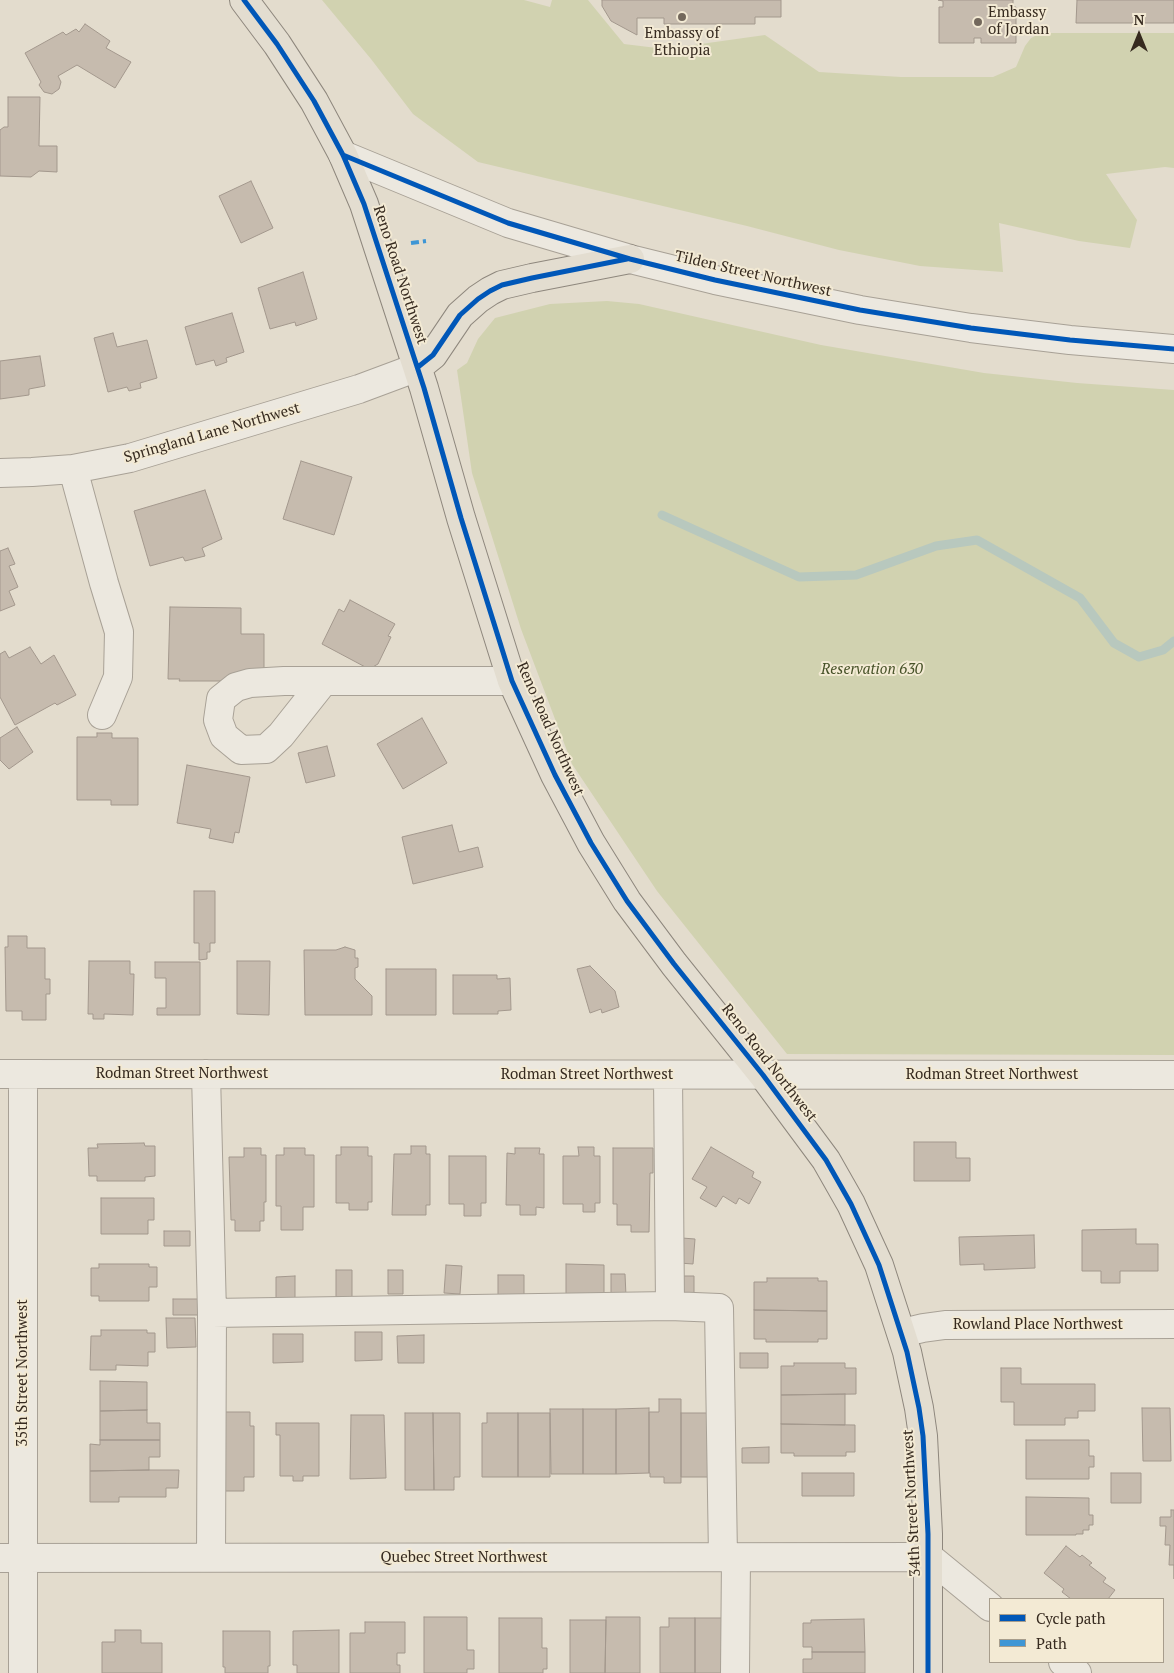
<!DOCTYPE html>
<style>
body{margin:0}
#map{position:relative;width:1174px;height:1673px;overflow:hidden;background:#e3dccd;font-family:"PT Serif",serif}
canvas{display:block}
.legend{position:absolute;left:989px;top:1598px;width:175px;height:65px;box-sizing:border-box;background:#f3ead4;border:1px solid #a79d8c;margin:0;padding:6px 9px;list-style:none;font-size:15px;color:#362a1f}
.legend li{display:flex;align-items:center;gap:10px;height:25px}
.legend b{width:25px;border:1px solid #a79d8c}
.north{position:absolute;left:1114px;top:10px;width:50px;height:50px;-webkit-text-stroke:4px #f3ead4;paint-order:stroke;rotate:0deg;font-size:14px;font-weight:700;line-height:20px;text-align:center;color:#362a1f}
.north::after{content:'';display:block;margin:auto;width:18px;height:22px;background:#362a1f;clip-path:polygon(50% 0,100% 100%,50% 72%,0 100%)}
</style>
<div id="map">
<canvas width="1174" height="1673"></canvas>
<ul class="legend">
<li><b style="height:6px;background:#0057b8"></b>Cycle path</li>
<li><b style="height:6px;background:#3e96d5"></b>Path</li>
</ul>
<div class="north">N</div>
</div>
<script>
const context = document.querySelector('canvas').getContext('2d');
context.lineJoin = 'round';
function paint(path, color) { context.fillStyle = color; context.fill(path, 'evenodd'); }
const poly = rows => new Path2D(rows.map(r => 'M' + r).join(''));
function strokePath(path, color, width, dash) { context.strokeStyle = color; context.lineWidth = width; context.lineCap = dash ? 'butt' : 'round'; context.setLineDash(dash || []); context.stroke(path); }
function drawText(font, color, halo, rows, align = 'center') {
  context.font = font + ' "PT Serif",serif'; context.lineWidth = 4; context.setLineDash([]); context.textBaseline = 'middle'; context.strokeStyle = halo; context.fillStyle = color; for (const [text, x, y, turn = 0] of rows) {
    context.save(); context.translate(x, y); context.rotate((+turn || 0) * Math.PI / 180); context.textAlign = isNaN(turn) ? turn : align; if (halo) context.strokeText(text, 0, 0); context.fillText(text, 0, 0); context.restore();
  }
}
const green = poly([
 [322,0,524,0,550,7,552,0,588,0,624,44,665,49,765,35,819,72,901,77,993,77,1016,67,1025,46,1031,38,1041,33,1174,33,1174,168,1165,167,1106,174,1137,220,1130,248,1079,241,999,223,1003,272,920,266,839,250,747,226,478,162,413,114,371,59],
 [607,301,639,304,821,345,984,373,1077,383,1174,390,1174,1055,787,1054,657,891,572,764,521,629,472,473,457,370,467,363,478,339,495,318,550,304]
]);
const stream = poly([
 [662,515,799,577,856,575,936,546,977,540,1080,598,1114,643,1139,657,1163,650,1174,641]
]);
const building = poly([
 [602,0,781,0,781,17,755,17,755,24,664,24,664,18,637,18,637,35,611,21,602,6,602,0],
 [1013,0,1013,7,1016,7,1016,43,981,43,981,38,974,38,974,43,939,43,939,7,943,7,943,1,938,0,1013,0],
 [1077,0,1174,0,1174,23,1076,23,1077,0],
 [85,24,110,41,106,48,131,62,115,88,77,65,58,76,61,82,59,89,52,94,44,92,39,85,41,82,25,53,63,32,66,35,76,29,79,32,85,24],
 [8,97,40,97,39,146,57,146,57,172,39,171,31,177,0,176,0,130,4,127,8,127,8,97],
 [251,181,273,228,241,243,219,196,251,181],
 [303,272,317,319,296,326,295,322,270,329,258,288,303,272],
 [232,313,244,352,226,358,227,362,216,366,214,360,196,365,185,327,232,313],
 [113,333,117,347,147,340,157,378,140,383,141,388,129,391,127,387,108,392,94,338,113,333],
 [40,356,45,386,29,389,29,395,0,399,0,361,40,356],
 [301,461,352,477,334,535,283,519,301,461],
 [205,490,222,539,202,548,205,556,185,561,183,557,150,566,134,511,205,490],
 [8,548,15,564,9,566,18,587,9,591,15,605,0,611,0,551,8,548],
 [350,600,395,624,388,636,391,637,378,664,369,669,322,644,339,609,344,612,350,600],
 [170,607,241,608,241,634,264,634,264,675,243,681,179,681,180,679,168,679,170,607],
 [30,647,41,664,54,655,76,695,57,705,55,703,15,725,0,697,0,654,5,651,9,658,30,647],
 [422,718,447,763,403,789,377,744,422,718],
 [17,727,33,752,9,769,0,760,0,738,17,727],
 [97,733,112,733,112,738,138,738,138,805,111,805,111,800,77,800,77,737,97,737,97,733],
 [327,746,335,776,306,783,298,753,327,746],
 [187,765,250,777,239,833,235,832,233,843,209,838,211,829,177,823,187,765],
 [452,825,459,852,478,847,483,867,413,884,402,837,452,825],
 [194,891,215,891,215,943,210,943,210,952,207,952,207,959,199,960,199,943,194,943,194,891],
 [8,936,27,936,27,948,45,948,45,979,50,979,50,994,46,994,46,1020,22,1020,22,1011,6,1011,5,947,8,947,8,936],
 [345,947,355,950,355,958,358,958,358,967,355,968,355,979,372,996,372,1015,305,1015,304,950,336,950,345,947],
 [89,961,130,961,130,974,134,974,133,1015,104,1014,104,1019,93,1019,93,1014,88,1014,89,961],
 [237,961,270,961,269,1015,237,1014,237,961],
 [155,962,200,962,200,1015,157,1015,157,1008,166,1008,166,978,155,978,155,962],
 [590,966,615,991,619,1007,602,1013,601,1009,590,1013,577,969,590,966],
 [386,969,436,969,436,1015,386,1015,386,969],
 [453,975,497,975,497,979,510,978,511,1010,498,1011,498,1014,453,1014,453,975],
 [914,1142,956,1142,956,1158,970,1158,970,1181,914,1181,914,1142],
 [144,1143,145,1146,155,1146,155,1176,145,1177,145,1181,97,1181,97,1176,89,1176,88,1148,98,1148,97,1144,144,1143],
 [411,1146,426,1146,426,1154,430,1154,430,1205,426,1205,426,1215,392,1215,394,1154,411,1154,411,1146],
 [341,1147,368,1147,368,1156,372,1156,372,1202,368,1202,368,1210,349,1210,349,1203,336,1203,336,1155,341,1155,341,1147],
 [578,1147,594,1147,594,1156,600,1156,600,1203,595,1203,595,1212,583,1212,583,1204,563,1204,563,1156,579,1156,578,1147],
 [711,1147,754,1172,752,1177,761,1182,749,1204,739,1198,736,1204,723,1196,716,1207,700,1198,707,1187,692,1179,711,1147],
 [244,1148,261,1148,261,1155,266,1155,266,1202,264,1202,264,1221,260,1221,260,1231,235,1231,235,1220,231,1220,229,1157,244,1157,244,1148],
 [284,1148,305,1148,305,1155,314,1155,314,1207,303,1207,303,1230,281,1230,281,1206,276,1206,276,1155,284,1155,284,1148],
 [515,1148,540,1148,539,1154,544,1154,544,1208,536,1207,536,1215,520,1215,520,1205,506,1205,507,1153,515,1154,515,1148],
 [613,1148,653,1148,653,1173,650,1173,649,1232,631,1232,631,1225,617,1225,617,1204,613,1204,613,1148],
 [449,1156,486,1156,486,1203,481,1203,481,1216,464,1216,464,1204,449,1204,449,1156],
 [101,1198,154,1198,154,1220,148,1220,148,1234,101,1234,101,1198],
 [1136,1229,1136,1244,1158,1244,1158,1271,1120,1271,1120,1283,1101,1283,1101,1271,1082,1271,1082,1230,1136,1229],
 [164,1231,190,1231,190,1246,164,1246,164,1231],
 [1034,1235,1035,1268,984,1270,984,1264,960,1265,959,1237,1034,1235],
 [682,1238,695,1239,693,1264,679,1263,682,1238],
 [99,1264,149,1264,149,1267,157,1267,157,1287,149,1287,149,1301,99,1301,99,1296,91,1296,91,1268,99,1268,99,1264],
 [566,1264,604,1265,604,1296,566,1296,566,1264],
 [446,1265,462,1266,460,1294,444,1293,446,1265],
 [336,1270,352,1270,352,1297,336,1297,336,1270],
 [388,1270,403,1270,403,1294,388,1294,388,1270],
 [611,1274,625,1274,626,1296,611,1297,611,1274],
 [498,1275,524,1275,524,1299,498,1299,498,1275],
 [295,1276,295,1300,276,1301,276,1277,295,1276],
 [678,1276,694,1276,694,1304,678,1304,678,1276],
 [767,1278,818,1278,818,1281,827,1281,827,1311,754,1310,754,1282,767,1282,767,1278],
 [173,1299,201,1299,201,1315,173,1315,173,1299],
 [754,1310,827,1311,827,1339,818,1339,818,1342,766,1342,766,1339,754,1339,754,1310],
 [166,1318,195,1318,196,1347,167,1348,166,1318],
 [101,1330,147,1330,147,1333,155,1333,155,1352,148,1352,148,1366,116,1365,116,1370,90,1370,91,1336,101,1336,101,1330],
 [355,1332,382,1332,382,1360,355,1361,355,1332],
 [273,1334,303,1334,303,1362,273,1363,273,1334],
 [424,1335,424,1363,398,1363,397,1336,424,1335],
 [740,1353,768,1353,768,1368,740,1368,740,1353],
 [794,1363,845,1363,845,1368,856,1368,856,1394,781,1395,781,1366,794,1366,794,1363],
 [1001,1368,1021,1368,1021,1384,1095,1384,1095,1411,1078,1411,1078,1418,1065,1418,1065,1425,1014,1425,1014,1402,1001,1402,1001,1368],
 [100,1381,147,1382,147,1410,100,1411,100,1381],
 [845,1394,845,1425,781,1424,781,1395,845,1394],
 [659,1399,681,1399,681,1483,664,1483,664,1477,650,1477,650,1473,649,1473,649,1412,659,1412,659,1399],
 [649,1408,649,1473,616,1474,616,1409,649,1408],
 [1142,1408,1170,1408,1171,1461,1143,1461,1142,1408],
 [550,1409,583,1409,583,1474,551,1474,550,1409],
 [583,1409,616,1409,616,1474,583,1474,583,1409],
 [147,1410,147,1423,160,1423,160,1440,100,1440,100,1411,147,1410],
 [221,1412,250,1412,250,1426,254,1426,254,1477,244,1477,244,1491,221,1491,221,1412],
 [405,1413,433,1413,434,1490,405,1490,405,1413],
 [433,1413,460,1413,460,1477,454,1477,454,1490,434,1490,433,1413],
 [487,1413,518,1413,518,1477,482,1477,482,1423,487,1423,487,1413],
 [518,1413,550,1413,550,1477,518,1477,518,1413],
 [681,1413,711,1413,716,1477,681,1477,681,1413],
 [351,1415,384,1415,386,1478,350,1479,351,1415],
 [276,1423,319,1423,319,1476,303,1476,303,1481,293,1481,293,1476,280,1476,280,1435,276,1435,276,1423],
 [781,1424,855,1425,855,1452,846,1452,846,1456,794,1456,794,1453,781,1453,781,1424],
 [100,1440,160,1440,160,1457,149,1457,149,1470,90,1471,90,1444,100,1445,100,1440],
 [1026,1440,1089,1440,1089,1456,1094,1456,1094,1467,1089,1467,1089,1479,1026,1479,1026,1440],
 [769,1447,769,1463,742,1463,742,1448,769,1447],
 [149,1470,179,1470,178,1488,166,1488,166,1497,119,1497,119,1502,90,1502,90,1471,149,1470],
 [802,1473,854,1473,854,1496,802,1496,802,1473],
 [1111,1473,1141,1473,1141,1503,1111,1503,1111,1473],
 [1026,1497,1089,1498,1089,1515,1093,1515,1093,1525,1089,1525,1089,1530,1083,1530,1083,1534,1076,1534,1076,1535,1026,1535,1026,1497],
 [1171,1510,1174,1510,1174,1579,1174,1565,1169,1565,1170,1545,1165,1545,1166,1526,1160,1526,1160,1517,1171,1517,1171,1510],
 [1066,1546,1080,1557,1082,1555,1092,1563,1089,1565,1106,1578,1103,1582,1115,1590,1108,1599,1071,1599,1062,1592,1064,1589,1044,1573,1066,1546],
 [424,1617,467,1617,467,1650,474,1650,474,1669,467,1669,467,1673,424,1673,424,1617],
 [606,1617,640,1617,640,1673,605,1673,606,1617],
 [499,1618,542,1618,542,1648,547,1648,547,1669,543,1669,543,1673,499,1673,499,1618],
 [669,1618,695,1618,695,1673,660,1673,660,1627,669,1627,669,1618],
 [695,1618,727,1618,730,1673,695,1673,695,1618],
 [864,1619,865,1652,812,1652,812,1647,803,1647,803,1623,811,1623,811,1620,864,1619],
 [570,1620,606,1620,605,1673,570,1673,570,1620],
 [365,1622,405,1622,405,1653,397,1653,397,1665,400,1665,400,1673,350,1673,350,1633,365,1633,365,1622],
 [115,1630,141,1630,141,1643,162,1643,162,1673,102,1673,102,1642,115,1642,115,1630],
 [339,1630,339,1673,297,1673,297,1665,293,1665,293,1631,339,1630],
 [223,1631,270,1631,270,1666,268,1666,268,1673,225,1673,225,1667,223,1667,223,1631],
 [812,1652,865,1652,865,1673,803,1673,803,1659,812,1659,812,1652]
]);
const minor = poly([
 [343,155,508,223,630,259,715,280,860,310,971,328,1070,340,1174,349],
 [73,469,104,583,119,632,118,677,102,715],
 [0,473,32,472,73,469,130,458,359,389,418,367],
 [323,682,281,735,266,749,241,750,224,736,218,720,221,699,236,687,250,683,284,681,512,681],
 [0,1074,1174,1075],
 [23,1074,23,1673],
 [206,1074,212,1313],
 [668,1075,670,1306,719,1308,723,1557],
 [902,1333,923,1328,945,1325,1174,1324],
 [0,1558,929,1557,990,1607],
 [211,1558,212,1313,670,1306],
 [1063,1662,1077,1673],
 [735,1673,736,1557]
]);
const major = poly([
 [244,0,277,44,314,101,343,155,364,204,424,388,461,518,512,681,555,775,591,843,627,901,674,964,763,1075,826,1160,851,1204,879,1265,907,1352,919,1408,923,1436,928,1534,928,1673],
 [418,367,433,355,460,315,478,299,490,291,502,285,532,278,630,259]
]);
const quiet = poly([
 [411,243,426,241]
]);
const cycleway = poly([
 [244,0,277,44,314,101,343,155,364,204,424,388,461,518,512,681,555,775,591,843,627,901,674,964,763,1075,826,1160,851,1204,879,1265,907,1352,919,1408,923,1436,928,1534,928,1673],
 [343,155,508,223,630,259,715,280,860,310,971,328,1070,340,1174,349],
 [418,367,433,355,460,315,478,299,490,291,502,285,532,278,627,259]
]);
const markers = [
 [682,17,5,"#73685c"],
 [978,22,5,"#73685c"]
];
const poiNames = [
 ["Embassy",988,13],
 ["of Jordan",988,30],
 ["Embassy of",682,34,"center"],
 ["Ethiopia",682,51,"center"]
];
const streetNames = [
 ["Tilden Street Northwest",753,274,13],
 ["Reno Road Northwest",400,275,72],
 ["Springland Lane Northwest",212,433,-16],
 ["Reno Road Northwest",550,729,66],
 ["Reno Road Northwest",769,1063,52],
 ["Rodman Street Northwest",182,1074],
 ["Rodman Street Northwest",587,1075],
 ["Rodman Street Northwest",992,1075],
 ["Rowland Place Northwest",1038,1325],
 ["35th Street Northwest",23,1373,-90],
 ["34th Street Northwest",912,1503,-93],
 ["Quebec Street Northwest",464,1558]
];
const parkNames = [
 ["Reservation 630",872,670]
];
paint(green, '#d1d2b0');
strokePath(stream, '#b8c8be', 9);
paint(building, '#c6bbae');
strokePath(building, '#a3988d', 1);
strokePath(minor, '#a8a196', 30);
strokePath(major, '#8e877d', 30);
strokePath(minor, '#ece8df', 28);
strokePath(major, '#e3ddd0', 28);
strokePath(quiet, '#3e96d5', 4, [8, 4]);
strokePath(cycleway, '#0057b8', 5);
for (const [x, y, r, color] of markers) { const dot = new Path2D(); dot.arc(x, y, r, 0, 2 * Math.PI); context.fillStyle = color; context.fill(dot); strokePath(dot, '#f3ead4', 2); }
drawText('15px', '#362a1f', '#f3ead4', poiNames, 'left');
drawText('15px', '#362a1f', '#f3ead4', streetNames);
drawText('italic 15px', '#465127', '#f3ead4', parkNames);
</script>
